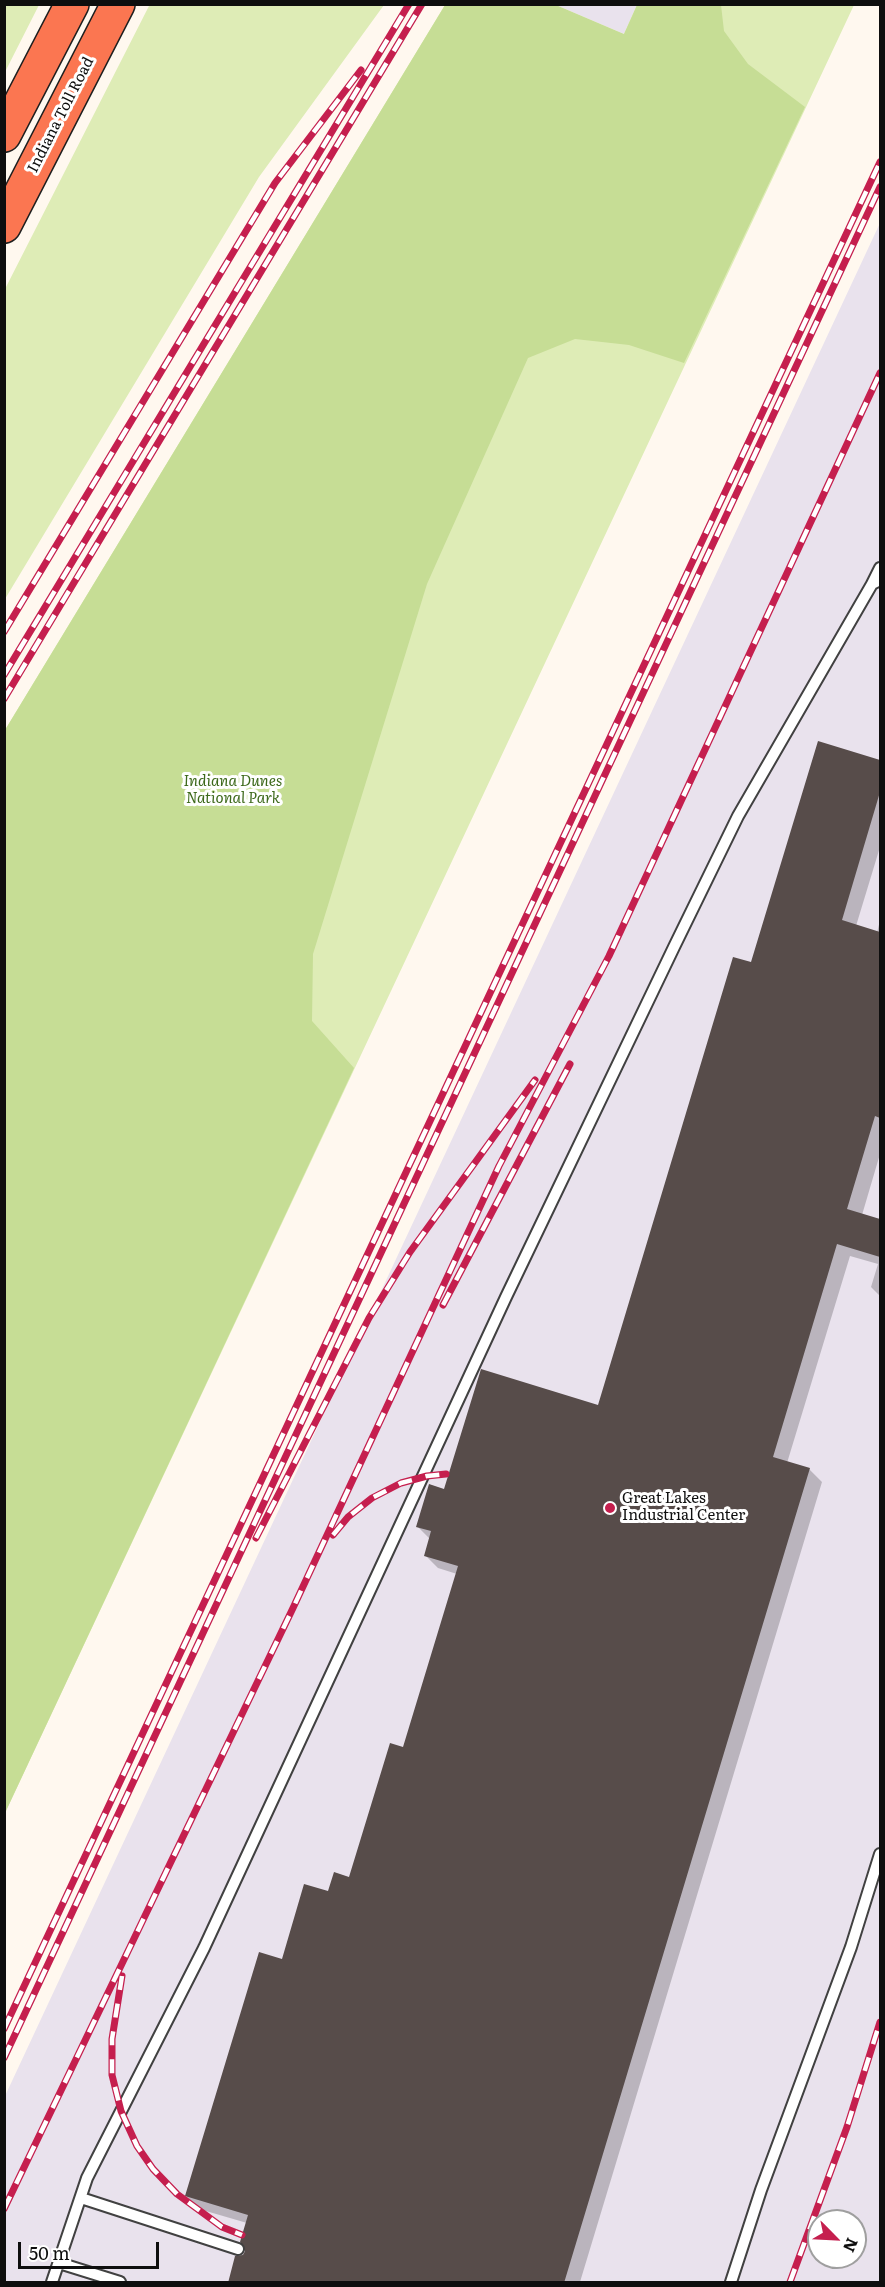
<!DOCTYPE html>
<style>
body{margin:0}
#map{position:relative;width:885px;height:2287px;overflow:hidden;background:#fff8ef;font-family:Literata,serif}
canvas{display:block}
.frame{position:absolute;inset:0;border:6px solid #0e0e0e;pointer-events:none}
.north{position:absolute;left:807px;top:2209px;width:60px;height:60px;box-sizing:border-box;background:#fff;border:2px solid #9f9f9f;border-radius:50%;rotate:114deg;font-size:16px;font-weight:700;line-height:24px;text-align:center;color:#0e0e0e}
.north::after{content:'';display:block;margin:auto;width:21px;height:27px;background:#c51f4e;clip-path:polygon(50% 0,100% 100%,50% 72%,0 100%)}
.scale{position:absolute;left:18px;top:2242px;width:141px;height:27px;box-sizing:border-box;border:3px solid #0e0e0e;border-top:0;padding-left:8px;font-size:18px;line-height:21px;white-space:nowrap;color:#0e0e0e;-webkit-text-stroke:4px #fff;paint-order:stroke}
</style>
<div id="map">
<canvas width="885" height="2287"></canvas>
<div class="frame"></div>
<div class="north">N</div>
<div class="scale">50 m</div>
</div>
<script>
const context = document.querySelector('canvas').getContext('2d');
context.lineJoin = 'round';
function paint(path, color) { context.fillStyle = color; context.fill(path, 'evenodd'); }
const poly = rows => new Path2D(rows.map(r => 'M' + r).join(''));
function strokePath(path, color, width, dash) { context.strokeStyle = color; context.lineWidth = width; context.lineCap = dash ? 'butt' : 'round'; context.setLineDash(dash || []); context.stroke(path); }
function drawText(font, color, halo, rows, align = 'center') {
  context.font = font + ' Literata,serif'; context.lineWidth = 6; context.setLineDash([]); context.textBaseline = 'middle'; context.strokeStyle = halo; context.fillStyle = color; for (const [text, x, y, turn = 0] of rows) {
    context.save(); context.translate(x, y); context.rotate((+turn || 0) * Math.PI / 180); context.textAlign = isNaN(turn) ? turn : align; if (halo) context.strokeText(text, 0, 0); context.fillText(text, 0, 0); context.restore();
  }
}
const industrial = poly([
 [556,5,637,5,624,34],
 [880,223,880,2282,5,2282,5,2096],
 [819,2221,855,2221,855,2257,819,2257]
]);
const green = poly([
 [5,4,39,5,5,72,4,5],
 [150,4,384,5,259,177,5,599,5,289],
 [445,5,624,34,637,5,854,5,5,1813,5,730]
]);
const forest = poly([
 [445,5,556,5,624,34,637,5,721,5,724,31,748,64,805,107,684,363,629,345,575,339,528,358,427,584,313,954,312,1021,354,1068,5,1813,5,730]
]);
const shadow = poly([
 [819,743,880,761,880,847,856,926,877,933,880,920,880,1154,862,1215,880,1221,880,1296,871,1287,878,1264,850,1256,787,1463,809,1469,822,1482,580,2282,229,2282,237,2257,246,2253,247,2223,199,2209,186,2196,283,1960,329,1893,350,1879,404,1749,457,1574,438,1568,425,1555,430,1539,418,1527,445,1491,599,1406,752,964]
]);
const building = poly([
 [818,741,880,760,880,792,842,920,880,932,880,1118,875,1116,847,1209,880,1219,880,1257,837,1244,773,1457,810,1468,564,2283,228,2283,235,2256,243,2255,245,2251,240,2242,248,2215,185,2196,259,1952,282,1959,304,1884,328,1891,334,1872,349,1877,390,1743,403,1747,458,1566,424,1556,431,1531,416,1527,429,1484,444,1489,481,1369,598,1405,733,957,751,962]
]);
const service = poly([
 [872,584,880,568],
 [81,2198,238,2249],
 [59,2263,120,2282],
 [52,2282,87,2178,204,1948,506,1297,674,947,738,816,872,584,880,580],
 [731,2282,761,2190,851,1947,880,1854]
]);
const motorway = poly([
 [4,135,72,4],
 [4,226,118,4]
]);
const rail = poly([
 [4,632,275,183,361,70],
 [4,675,409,4],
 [4,699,422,4],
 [443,1305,570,1064],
 [333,1535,348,1517,372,1498,401,1483,427,1476,446,1474],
 [256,1538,369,1318,410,1252,535,1080],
 [122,1976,112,2039,112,2075,121,2111,137,2146,153,2169,177,2194,222,2227,242,2235],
 [4,2029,880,162],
 [4,2058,880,187],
 [4,2209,293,1608,499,1166,609,956,880,373],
 [790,2282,847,2127,880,2022]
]);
const markers = [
 [610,1508,6,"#c51f4e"]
];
const streetNames = [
 ["Indiana Toll Road",61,115,-63]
];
const parkNames = [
 ["Indiana Dunes",233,782],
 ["National Park",233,799]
];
const poiNames = [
 ["Great Lakes",622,1499],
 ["Industrial Center",622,1516]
];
paint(industrial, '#e9e2ed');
paint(green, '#deecb6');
paint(forest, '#c6dd95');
paint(shadow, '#0003');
paint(building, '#574c4a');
strokePath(service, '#414141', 14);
strokePath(motorway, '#1f1f1f', 36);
strokePath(service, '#fff', 10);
strokePath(motorway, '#fb7651', 33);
strokePath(rail, '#c51f4e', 7);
strokePath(rail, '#fff', 4.5, [14]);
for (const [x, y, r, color] of markers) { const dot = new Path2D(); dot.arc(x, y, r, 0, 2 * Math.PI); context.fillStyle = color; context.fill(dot); strokePath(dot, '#fff', 2); }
drawText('15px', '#0e0e0e', '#fff', streetNames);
drawText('italic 15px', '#3d691b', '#fff', parkNames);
drawText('15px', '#0e0e0e', '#fff', poiNames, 'left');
</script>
